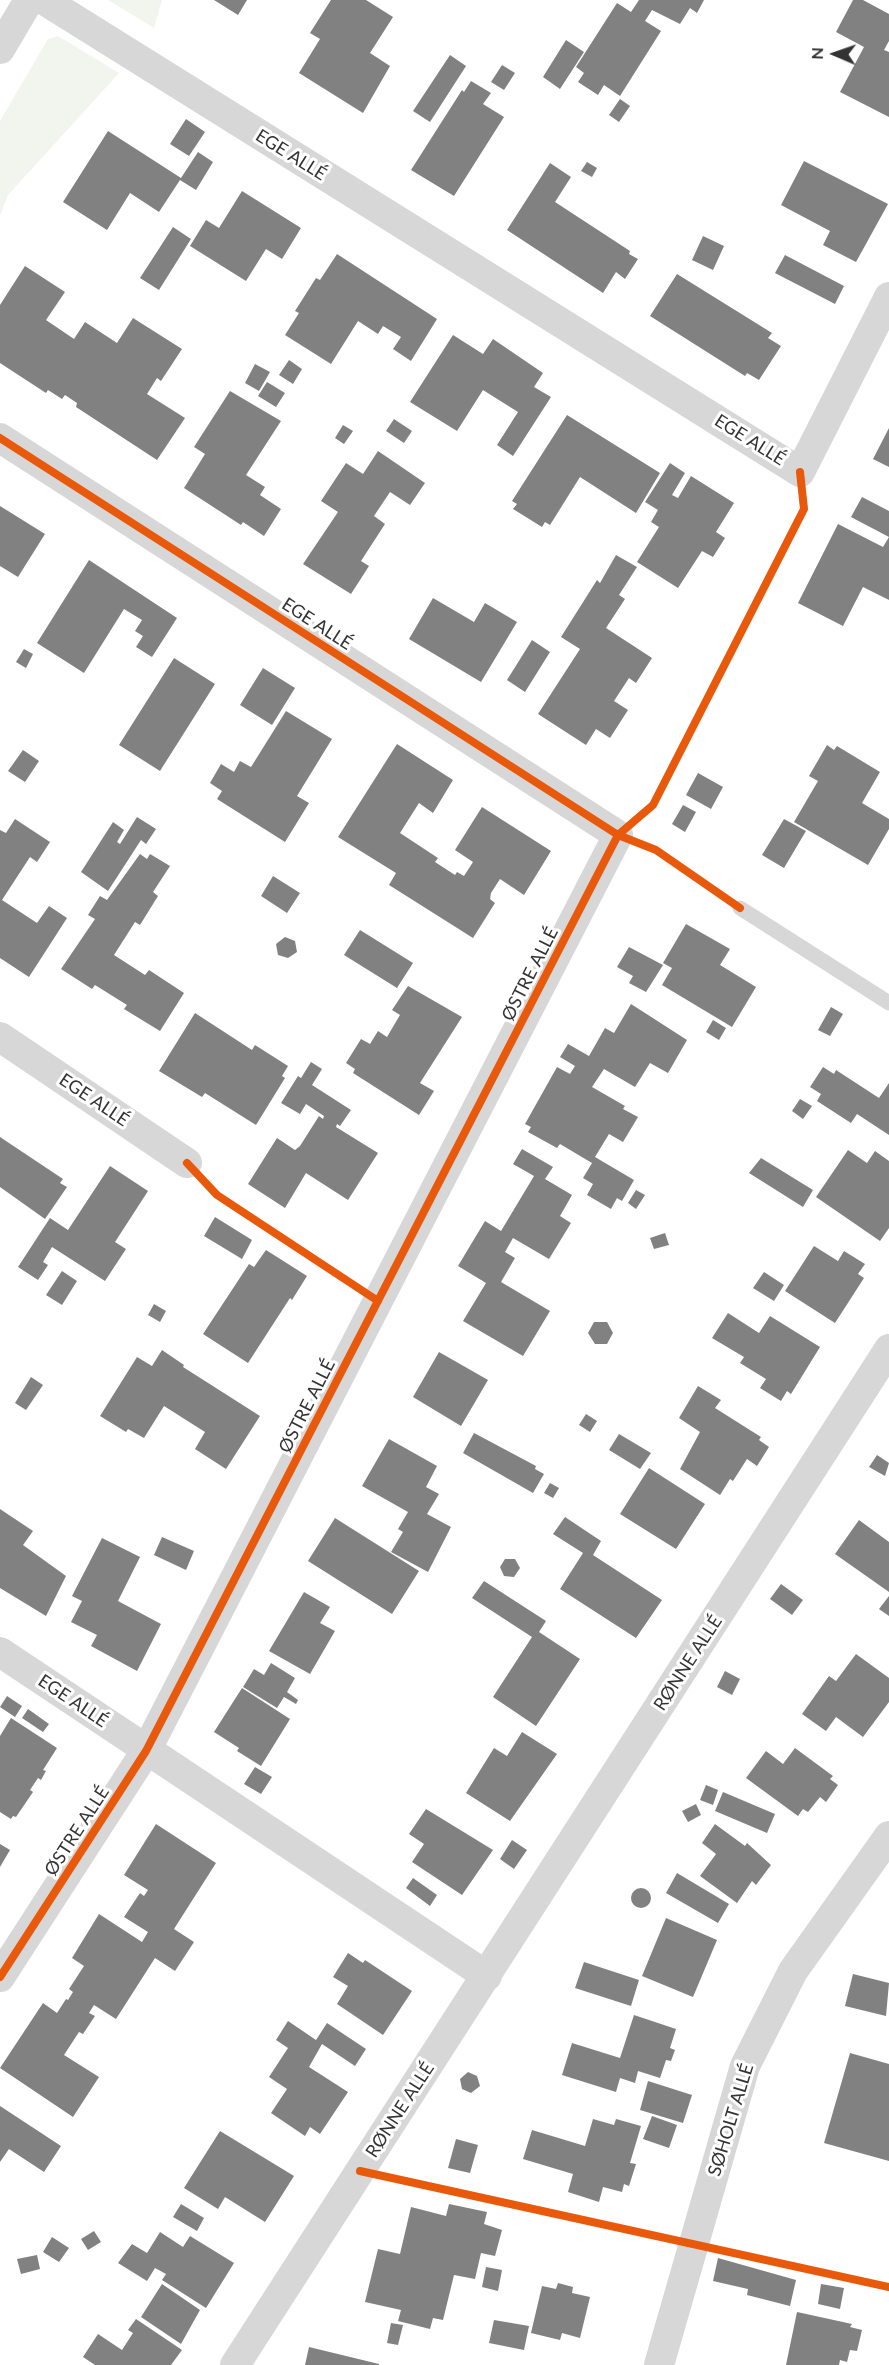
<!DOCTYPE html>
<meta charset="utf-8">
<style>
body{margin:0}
#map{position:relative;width:889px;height:2365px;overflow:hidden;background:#fff;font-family:Lato,sans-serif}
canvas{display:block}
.north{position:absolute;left:805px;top:24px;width:60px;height:60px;-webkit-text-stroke:4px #fff;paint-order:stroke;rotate:272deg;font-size:16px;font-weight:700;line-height:24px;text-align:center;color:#333}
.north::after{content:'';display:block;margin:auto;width:21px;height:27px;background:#333;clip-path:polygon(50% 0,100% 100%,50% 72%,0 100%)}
</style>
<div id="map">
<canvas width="889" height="2365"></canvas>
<div class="north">N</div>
</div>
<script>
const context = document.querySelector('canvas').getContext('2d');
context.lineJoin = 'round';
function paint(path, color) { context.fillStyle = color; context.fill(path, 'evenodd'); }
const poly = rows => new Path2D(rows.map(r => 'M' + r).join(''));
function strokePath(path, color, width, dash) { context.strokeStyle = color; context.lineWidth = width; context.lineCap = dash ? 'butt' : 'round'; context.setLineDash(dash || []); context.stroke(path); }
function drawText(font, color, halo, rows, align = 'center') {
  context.font = font + ' Lato,sans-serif'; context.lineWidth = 6; context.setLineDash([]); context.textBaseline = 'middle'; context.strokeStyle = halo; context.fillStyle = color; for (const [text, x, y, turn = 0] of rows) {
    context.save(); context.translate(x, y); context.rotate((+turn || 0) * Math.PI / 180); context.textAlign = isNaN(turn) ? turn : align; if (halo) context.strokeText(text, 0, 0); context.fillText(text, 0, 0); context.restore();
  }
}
const green = poly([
 [108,0,162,0,154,28],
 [58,36,119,73,8,195,0,216,0,121,48,39]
]);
const building = poly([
 [214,0,247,0,238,15],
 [331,0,366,0,393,17,370,53,390,66,363,113,299,73,320,39,310,33],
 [639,0,704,0,697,13,690,8,680,24,652,10,645,21,661,31,620,96,604,85,598,95,578,82,584,73,576,67,617,3,631,12],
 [853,0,863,0,889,14,889,41,884,50,889,52,889,117,840,92,864,47,836,32],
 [566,40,584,52,560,89,543,77],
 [450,55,466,66,430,122,413,111],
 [502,65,515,73,504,90,491,82],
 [471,81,491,93,483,104,504,117,454,196,411,170,462,90,464,92],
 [620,99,630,106,619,122,609,115],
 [186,119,205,132,189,156,170,144],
 [108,131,181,178,198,152,213,162,196,190,180,180,159,212,130,193,107,230,63,202],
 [804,161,888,204,856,262,823,245,830,231,781,205],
 [587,162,597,168,592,177,581,171],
 [550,163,571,177,555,202,630,251,629,254,638,259,625,279,616,272,603,293,507,230],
 [242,191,301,228,282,259,266,249,246,281,190,246,206,220,219,228],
 [173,227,191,239,159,290,140,278],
 [703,236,724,246,713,270,692,260],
 [337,254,437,319,411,361,393,349,401,337,383,326,378,334,358,321,331,364,285,335,299,313,295,311,316,278,320,280],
 [785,255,844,286,835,304,775,273],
 [25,266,65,292,46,320,74,339,85,322,117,343,133,318,182,349,161,381,157,378,147,394,185,418,157,460,76,407,77,403,65,395,62,399,48,390,46,393,0,363,0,305],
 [677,274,772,333,768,338,781,346,759,380,747,373,745,376,650,316],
 [453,335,483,354,493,339,543,373,534,387,551,397,513,456,497,445,518,412,483,390,457,431,410,402],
 [289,360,302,369,293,384,279,375],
 [255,364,270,372,259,391,245,383],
 [267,382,285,393,276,407,258,396],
 [230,391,281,421,246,475,265,487,260,495,281,509,264,536,243,522,241,525,184,488,205,454,194,447],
 [567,415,660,473,636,513,580,477,550,525,545,522,542,527,513,509,517,504,512,501],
 [394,419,412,431,404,443,386,431],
 [343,425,353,431,344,444,335,438],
 [889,428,889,467,873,459],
 [378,451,425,483,410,505,390,492,374,516,385,524,361,561,369,566,351,594,303,564,338,512,321,501,346,463,363,474],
 [670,463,685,473,672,495,678,498,691,476,734,503,716,532,725,538,713,557,702,551,678,588,637,562,659,527,651,522,658,510,645,502],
 [862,497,889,511,889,600,863,587,843,626,798,603,838,524,883,547,889,537,851,517],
 [0,506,45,534,18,577,0,566],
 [616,555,637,567,619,595,625,599,606,628,652,658,636,683,629,678,614,701,628,710,610,738,596,729,586,745,538,714,580,649,561,637,597,580,600,583],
 [89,560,177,618,152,657,136,647,143,636,135,631,142,620,124,609,84,673,37,643],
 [433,598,474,622,485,603,517,622,481,682,409,639],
 [532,640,550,652,525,692,507,680],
 [24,649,33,654,26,668,16,662],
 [174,658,215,684,160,771,119,745],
 [263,668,295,688,272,725,240,705],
 [286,711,332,739,297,796,309,803,285,842,217,799,222,791,210,783,221,764,234,772,240,761,251,767],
 [397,744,453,780,433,813,419,803,400,833,438,858,435,862,455,875,457,872,464,876,473,862,455,850,482,807,551,851,524,895,500,879,491,893,490,899,495,903,473,938,389,885,396,873,338,837],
 [827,745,834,750,837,746,880,772,862,803,889,819,889,829,868,865,794,822,818,781,809,776],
 [23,750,39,761,25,782,8,771],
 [698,773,723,787,711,809,686,795],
 [683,805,696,812,685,832,672,824],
 [137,817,156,829,146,844,141,840,108,891,81,872,113,822,124,830,117,842,120,844],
 [15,819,50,842,37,862,30,857,2,900,37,923,49,906,67,918,29,977,0,958,0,830,6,833],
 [784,819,806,831,784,868,762,855],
 [140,854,147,859,150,854,170,866,153,892,158,896,140,925,135,922,114,955,145,975,149,970,184,993,160,1031,124,1009,127,1005,95,985,92,989,61,969,95,919,88,915,100,896,107,900],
 [273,876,300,893,287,913,261,896],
 [686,924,730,949,720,965,756,987,732,1027,662,985,672,968,663,963],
 [360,930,413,963,397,988,344,955],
 [285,937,295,941,297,952,288,958,278,955,276,944],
 [629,947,663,965,646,992,629,983,633,976,617,967],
 [408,986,462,1017,420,1083,434,1091,419,1115,353,1073,355,1069,346,1063,361,1039,370,1044,378,1031,387,1037,400,1015,392,1010],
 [631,1004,687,1040,668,1073,650,1063,635,1087,604,1069,592,1087,625,1106,623,1109,638,1117,623,1142,609,1134,595,1157,634,1180,622,1201,617,1198,611,1209,587,1195,593,1184,583,1178,592,1163,560,1144,557,1148,528,1132,531,1127,525,1124,557,1067,570,1074,575,1066,560,1057,568,1044,589,1056,605,1028,614,1033],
 [831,1007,843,1014,830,1036,818,1030],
 [195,1013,252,1050,255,1045,288,1066,282,1076,285,1078,256,1125,205,1093,202,1097,159,1071],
 [713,1020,726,1028,719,1040,706,1032],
 [311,1062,322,1069,312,1085,351,1110,340,1126,337,1124,336,1127,378,1153,348,1200,306,1173,285,1208,248,1184,277,1138,295,1150,300,1146,319,1116,323,1119,324,1116,306,1104,300,1114,281,1103,298,1076,301,1078],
 [823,1067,834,1074,836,1070,879,1098,889,1083,889,1135,857,1114,851,1123,817,1101,821,1094,810,1087],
 [800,1099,812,1106,803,1119,792,1111],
 [0,1137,63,1179,60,1183,67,1187,45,1219,0,1187],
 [522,1149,553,1167,545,1179,572,1195,560,1216,571,1223,549,1259,513,1238,505,1252,515,1258,501,1282,550,1311,523,1356,463,1321,486,1283,458,1266,485,1221,501,1231,534,1176,513,1164],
 [848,1150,867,1163,875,1151,889,1161,889,1228,880,1241,816,1197],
 [761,1158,813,1190,803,1207,749,1173],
 [110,1166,148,1191,115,1242,126,1249,105,1281,52,1247,43,1262,48,1265,38,1280,18,1267,50,1218,68,1230],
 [636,1190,645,1195,636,1209,628,1203],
 [215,1217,252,1240,242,1259,204,1236],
 [665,1233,669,1245,654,1249,650,1238],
 [814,1246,838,1261,844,1251,865,1264,858,1274,864,1278,835,1323,785,1291],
 [266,1250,307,1276,292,1300,290,1298,248,1363,203,1334,249,1264,254,1267],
 [62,1271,77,1281,62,1305,46,1295],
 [764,1272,784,1285,774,1301,753,1288],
 [154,1304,166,1311,160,1322,148,1315],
 [728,1313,759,1333,770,1316,820,1347,791,1394,787,1391,781,1401,760,1388,766,1379,740,1363,744,1357,712,1338],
 [594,1322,607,1322,613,1333,607,1344,595,1344,588,1333],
 [162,1350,184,1365,183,1367,260,1416,226,1469,195,1449,205,1432,164,1406,144,1438,128,1429,126,1432,100,1416,137,1357,152,1366],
 [439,1352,488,1380,461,1426,413,1397],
 [31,1377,43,1385,26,1410,15,1403],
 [698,1386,721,1400,715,1408,761,1437,759,1440,769,1447,757,1466,747,1459,733,1481,730,1479,720,1495,680,1469,700,1432,679,1418],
 [586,1414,597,1421,590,1432,579,1425],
 [474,1433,536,1466,535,1469,544,1474,533,1493,463,1453],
 [619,1434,651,1453,640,1469,609,1450],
 [389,1439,437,1466,426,1487,439,1494,427,1514,451,1527,428,1572,391,1552,403,1532,398,1529,408,1512,362,1486],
 [877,1455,889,1463,885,1476,869,1467],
 [649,1468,705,1504,676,1549,620,1514],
 [550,1483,559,1488,553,1498,544,1493],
 [0,1509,33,1531,23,1545,66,1576,46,1616,0,1588],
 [565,1517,601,1541,593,1555,662,1600,636,1638,560,1589,583,1553,553,1534],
 [335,1518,419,1571,392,1614,308,1561],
 [859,1520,889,1542,889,1592,835,1554],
 [162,1537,194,1551,186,1570,154,1555],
 [102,1538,140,1557,118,1601,161,1624,137,1671,91,1646,97,1635,71,1622,82,1601,72,1596],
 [505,1559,515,1559,520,1568,514,1577,504,1576,500,1567],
 [484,1581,546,1621,539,1632,580,1659,536,1726,493,1697,532,1637,472,1598],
 [781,1584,803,1600,792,1615,770,1599],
 [304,1592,330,1607,320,1623,335,1631,310,1674,269,1651],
 [889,1596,889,1616,879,1609],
 [856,1654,889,1678,889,1702,863,1737,836,1717,826,1731,802,1714,829,1676,836,1681],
 [271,1663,295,1678,287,1692,298,1700,296,1704,284,1697,277,1708,243,1687,254,1669,264,1675],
 [725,1671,740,1679,732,1695,717,1687],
 [242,1688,290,1719,261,1766,237,1751,239,1748,214,1732],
 [7,1696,22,1706,15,1717,0,1707],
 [28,1709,49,1724,43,1732,22,1718],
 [11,1718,57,1748,43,1770,46,1771,41,1780,38,1778,30,1790,33,1792,16,1817,13,1816,11,1819,0,1812,0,1736],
 [522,1732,557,1754,510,1821,466,1793,494,1748,507,1756],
 [795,1748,833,1776,830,1779,838,1785,826,1802,820,1797,808,1812,803,1809,798,1816,746,1778,766,1751,783,1764],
 [255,1767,272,1777,261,1794,244,1784],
 [706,1785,718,1790,713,1805,700,1800],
 [723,1792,775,1814,767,1833,715,1811],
 [696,1804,701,1815,688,1822,682,1811],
 [426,1809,493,1850,462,1895,412,1862,424,1844,409,1834],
 [156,1824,216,1863,174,1929,194,1942,175,1971,155,1958,116,2019,94,2005,89,2013,95,2016,83,2034,79,2032,64,2055,99,2077,73,2117,0,2068,43,2003,57,2013,66,1999,68,2000,73,1992,69,1989,84,1966,72,1958,99,1914,142,1942,148,1932,124,1917,140,1893,144,1896,148,1890,124,1875],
 [715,1824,745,1846,747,1843,771,1865,756,1885,752,1881,737,1903,700,1876,716,1854,702,1843],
 [512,1840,527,1850,514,1869,500,1859],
 [0,1844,10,1850,0,1867],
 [677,1873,729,1904,718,1923,666,1893],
 [413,1878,437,1895,430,1906,406,1888],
 '631 1898a10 10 0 1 1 20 0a10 10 0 1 1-20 0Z',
 [666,1918,717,1940,693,1997,642,1976],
 [348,1953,363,1963,365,1960,412,1991,383,2035,337,2004,348,1986,333,1977],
 [584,1962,639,1980,631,2006,575,1988],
 [853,1974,889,1983,886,2016,845,2006],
 [634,2015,676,2029,670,2048,675,2050,671,2061,666,2060,660,2078,638,2071,635,2083,620,2078,616,2092,562,2075,572,2043,620,2058],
 [288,2021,316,2040,327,2023,366,2049,355,2066,322,2044,309,2067,348,2092,320,2134,310,2127,305,2136,271,2113,287,2089,269,2077,288,2048,276,2040],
 [850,2053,889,2064,889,2161,824,2143],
 [468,2072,477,2076,480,2086,471,2093,462,2089,460,2079],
 [648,2081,692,2095,683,2123,640,2110],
 [0,2106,61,2146,44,2172,9,2149,0,2162],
 [652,2116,677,2125,669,2148,643,2139],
 [593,2119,614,2125,616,2119,641,2126,630,2163,636,2164,629,2186,624,2184,622,2192,603,2187,599,2202,568,2192,573,2174,523,2159,532,2130,585,2146],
 [220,2131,294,2176,265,2222,225,2197,218,2209,184,2188],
 [456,2139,478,2145,470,2173,448,2168],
 [181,2204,204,2218,197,2231,173,2217],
 [449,2204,487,2212,484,2224,502,2230,495,2256,481,2253,475,2279,454,2275,443,2320,433,2318,430,2329,398,2321,401,2310,365,2302,378,2249,400,2254,411,2207,446,2216],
 [94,2231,101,2242,88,2250,81,2239],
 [160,2232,183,2247,190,2236,234,2263,206,2308,162,2280,166,2274,155,2268,147,2281,118,2263,132,2244,147,2253],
 [52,2237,69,2248,59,2262,43,2252],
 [37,2255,40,2269,21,2274,17,2259],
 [718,2258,796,2280,790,2306,747,2295,748,2289,713,2281],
 [486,2267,502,2270,498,2291,482,2287],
 [558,2283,573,2287,572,2293,590,2297,580,2338,562,2333,560,2340,531,2333,542,2286,556,2289],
 [162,2284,200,2310,181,2344,141,2317],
 [821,2284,844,2288,840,2309,818,2304],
 [797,2312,852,2324,850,2327,862,2330,857,2351,850,2350,847,2362,840,2360,839,2365,786,2365],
 [136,2319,182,2350,171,2365,95,2365,83,2357,98,2334,122,2350,133,2333,128,2330],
 [494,2320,529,2326,524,2350,489,2343],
 [391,2323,403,2325,398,2345,387,2343],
 [309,2347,379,2364,379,2365,305,2365]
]);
const service = poly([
 [740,908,889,1003]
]);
const minor = poly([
 [44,0,800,472,889,297],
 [0,49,29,0],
 [0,438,618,835,146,1751,0,1977],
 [0,1037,187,1163],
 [0,1652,487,1976],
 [235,2365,889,1349],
 [659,2365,745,2066,793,1971,889,1836]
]);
const cycleway = poly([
 [0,438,618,835,656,850,740,908],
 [187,1163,217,1195,378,1301],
 [0,1977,146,1751,618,835,653,805,804,509,800,472],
 [360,2171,889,2287]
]);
const streetNames = [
 ["EGE ALLÉ",291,155,32],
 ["EGE ALLÉ",750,440,32],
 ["EGE ALLÉ",317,624,33],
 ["ØSTRE ALLÉ",530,974,-63],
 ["EGE ALLÉ",94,1100,34],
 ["ØSTRE ALLÉ",307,1406,-63],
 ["RØNNE ALLÉ",688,1663,-57],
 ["EGE ALLÉ",73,1701,34],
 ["ØSTRE ALLÉ",77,1831,-57],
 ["RØNNE ALLÉ",400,2110,-57],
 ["SØHOLT ALLÉ",731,2120,-73]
];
paint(green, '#f1f5ed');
paint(building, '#818181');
strokePath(service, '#d7d7d7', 15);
strokePath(minor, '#d7d7d7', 30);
strokePath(cycleway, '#e8590c', 8);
drawText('18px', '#333', '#fff', streetNames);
</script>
